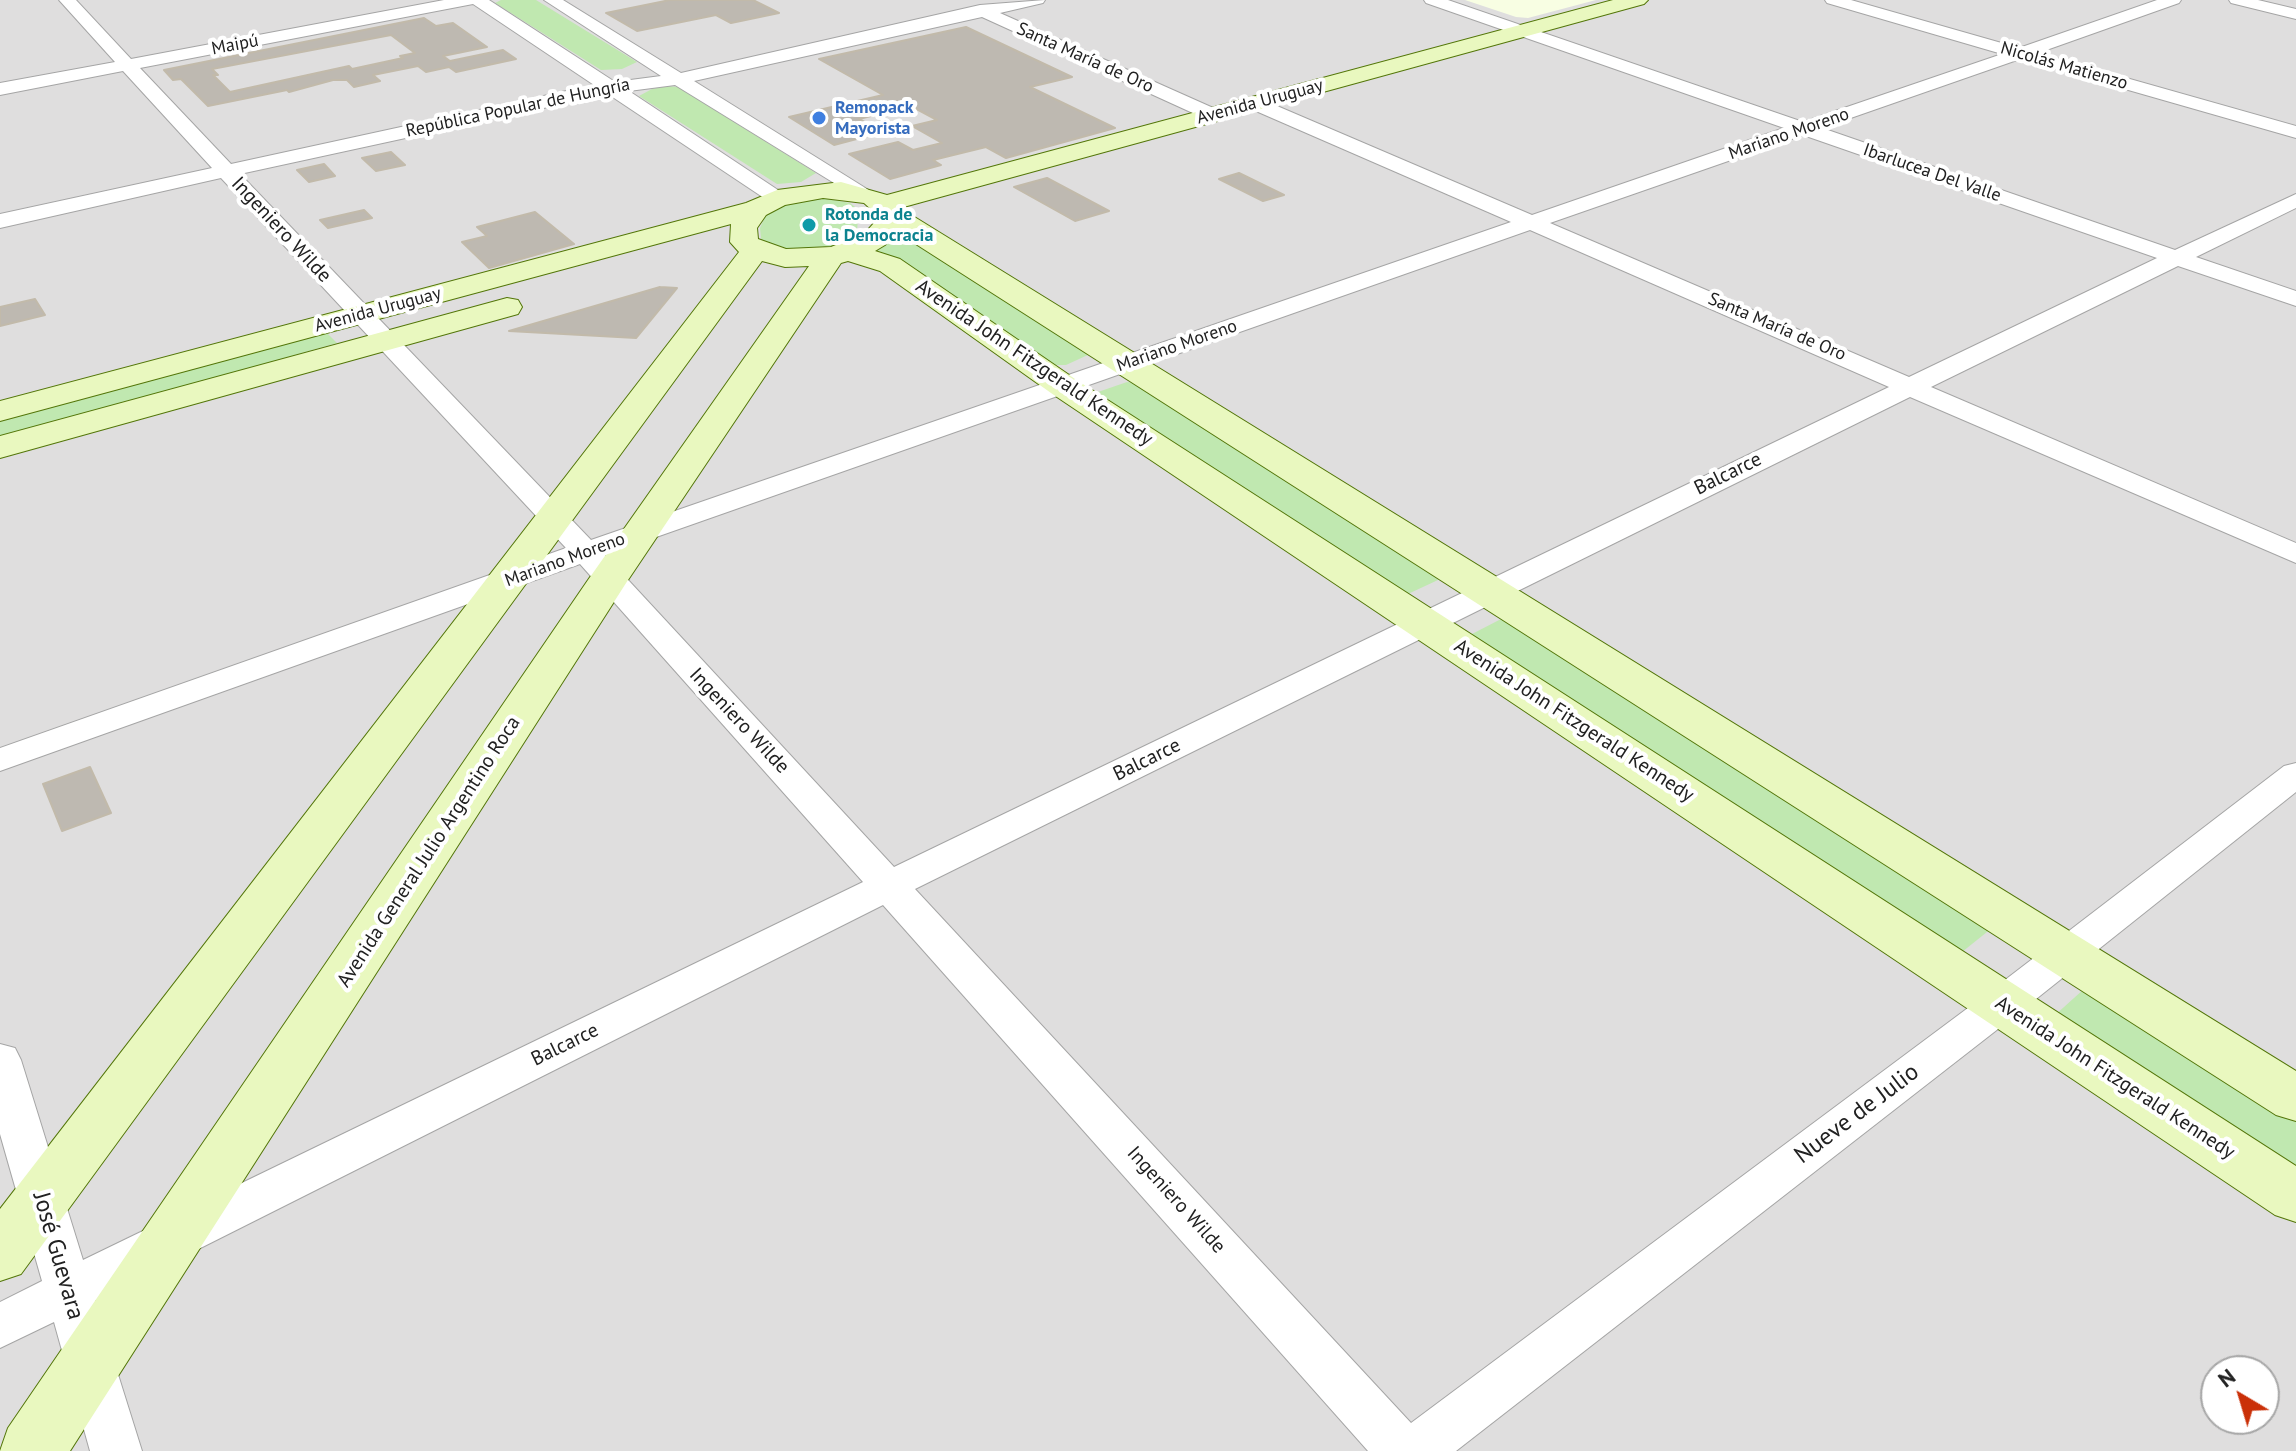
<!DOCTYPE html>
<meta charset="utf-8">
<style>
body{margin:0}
#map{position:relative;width:2296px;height:1451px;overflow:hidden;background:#f1efe8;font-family:"PT Sans",sans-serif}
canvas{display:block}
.north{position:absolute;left:2200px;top:1355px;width:80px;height:80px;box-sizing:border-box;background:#fff;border:2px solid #a6a6a6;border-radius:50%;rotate:322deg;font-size:22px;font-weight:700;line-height:32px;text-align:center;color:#212121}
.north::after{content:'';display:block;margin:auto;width:28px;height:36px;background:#ca3008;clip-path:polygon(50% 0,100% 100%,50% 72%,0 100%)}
</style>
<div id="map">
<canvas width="2296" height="1451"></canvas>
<div class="north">N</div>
</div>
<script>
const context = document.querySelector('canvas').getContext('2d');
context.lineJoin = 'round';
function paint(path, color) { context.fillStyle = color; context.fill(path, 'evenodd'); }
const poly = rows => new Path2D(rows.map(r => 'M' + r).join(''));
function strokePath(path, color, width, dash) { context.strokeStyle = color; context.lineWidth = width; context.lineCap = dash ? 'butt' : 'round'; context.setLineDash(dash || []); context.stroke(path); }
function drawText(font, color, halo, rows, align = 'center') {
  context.font = font + ' "PT Sans",sans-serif'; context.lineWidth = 8; context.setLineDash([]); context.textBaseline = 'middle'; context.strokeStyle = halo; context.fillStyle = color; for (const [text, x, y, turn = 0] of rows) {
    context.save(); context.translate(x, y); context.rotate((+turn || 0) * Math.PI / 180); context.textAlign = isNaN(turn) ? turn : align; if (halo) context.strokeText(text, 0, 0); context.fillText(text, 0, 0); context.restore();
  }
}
const residential = poly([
 [0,0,2296,0,2296,1451,0,1451],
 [2216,1371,2264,1371,2264,1419,2216,1419]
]);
const education = poly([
 [1465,0,1596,0,1528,18,1516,17]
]);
const grass = poly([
 [501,0,536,0,637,62,622,69,601,70,495,3],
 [667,86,678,87,816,173,801,182,777,184,639,96,652,89],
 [822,198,850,203,859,210,857,230,846,241,830,248,790,252,767,244,761,239,760,228,767,212,782,204],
 [896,232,1090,354,1066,365,1052,365,873,249],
 [318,331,327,333,337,343,0,439,0,417],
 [1127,382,1137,383,1433,573,1438,580,1408,594,1099,398,1098,392],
 [1503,618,1992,928,1962,952,1476,642,1472,634],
 [2084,989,2296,1117,2296,1183,2054,1016]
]);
const building = poly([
 [670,0,753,0,779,13,731,23,716,15,637,31,606,13,670,0],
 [424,18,436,26,453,23,487,47,443,56,450,61,503,50,516,59,456,72,449,67,426,72,418,66,373,75,380,81,354,87,347,80,333,80,289,92,287,90,208,106,181,79,173,80,164,70,424,18],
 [391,35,415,53,400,56,403,58,352,69,349,66,230,92,213,75,218,75,212,69,391,35],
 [966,27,1072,77,1030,87,1115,128,1006,158,986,147,933,160,941,165,890,179,849,154,898,142,913,150,942,143,912,126,937,120,911,106,859,119,883,132,834,145,789,117,883,95,819,59,966,27],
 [391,152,405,165,376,171,362,158,391,152],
 [324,164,335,176,309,182,297,170,324,164],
 [1239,173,1284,195,1263,201,1219,179,1239,173],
 [1047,178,1109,211,1075,221,1014,187,1047,178],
 [364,210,372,218,328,228,320,220,364,210],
 [535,212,574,244,489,268,462,242,487,236,477,227,535,212],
 [660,287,677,288,636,338,509,331,660,287],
 [35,299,45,315,0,326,0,307,35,299],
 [90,767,111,813,62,831,43,784,90,767]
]);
const street = poly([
 [59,0,76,0,131,59,444,0,489,0,615,82,661,76,544,0,563,0,681,73,980,5,1045,0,1043,3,1000,13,1220,111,1223,115,1213,121,1206,119,982,17,694,81,867,189,871,193,867,197,860,199,675,85,629,91,784,194,788,198,784,202,770,202,608,94,240,174,591,540,1511,222,1249,108,1247,104,1249,100,1263,100,1532,215,1784,128,1426,3,1424,0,1448,0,1803,122,2002,54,1827,3,1825,0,1851,0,2019,48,2157,0,2181,0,2179,3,2038,53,2296,126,2296,138,2020,59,1822,128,2175,250,2296,194,2296,208,2196,257,2296,291,2296,306,2178,266,1931,387,2296,543,2296,563,1910,397,915,889,1411,1423,1988,993,2284,766,2296,763,2296,792,2016,1015,1456,1451,1368,1451,883,905,95,1301,142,1451,90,1451,54,1322,0,1348,0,1302,42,1281,0,1134,0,1044,15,1048,21,1060,83,1260,863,882,580,564,0,771,0,748,566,548,221,178,0,228,0,214,212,168,123,71,0,95,0,83,115,62,59,0],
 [473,4,594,85,231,164,140,68,473,4],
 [1803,135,2157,258,1909,377,1550,223,1803,135],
 [1530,230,1889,387,894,867,605,555,1530,230],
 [2229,0,2258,0,2296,9,2296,19,2231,3,2229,0]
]);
const secondary = poly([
 [1613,0,1648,0,1644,4,900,208,2296,1071,2296,1121,2276,1115,897,232,885,245,875,251,900,259,1075,379,2296,1166,2296,1222,2275,1215,1051,393,880,271,848,261,841,263,628,580,70,1451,0,1451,8,1428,588,580,809,266,785,267,762,261,21,1274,0,1281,0,1209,739,252,730,242,731,224,0,421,0,401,746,203,777,190,841,182,887,195,1613,0],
 [823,198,864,203,873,211,874,223,865,233,831,247,786,249,758,239,757,228,766,215,785,205,823,198],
 [507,298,518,300,522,307,518,314,0,458,0,436,507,298]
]);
const markers = [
 [819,118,8,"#3f7fe0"],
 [809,225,8,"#0f9aa8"]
];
const farStreetnames = [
 ["Maipú",235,45,-11],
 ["Santa María de Oro",1085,58,24],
 ["Nicolás Matienzo",2064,66,16],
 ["Avenida Uruguay",1260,102,-15],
 ["República Popular de Hungría",518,108,-12],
 ["Mariano Moreno",1789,134,-19],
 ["Ibarlucea Del Valle",1932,173,19],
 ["Avenida Uruguay",378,310,-15],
 ["Santa María de Oro",1777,327,23],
 ["Mariano Moreno",1177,346,-19],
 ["Mariano Moreno",565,560,-20]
];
const farShopnames = [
 ["Remopack",835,108],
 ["Mayorista",835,129]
];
const farCulturenames = [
 ["Rotonda de",825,215],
 ["la Democracia",825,236]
];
const streetNames = [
 ["Ingeniero Wilde",281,230,47],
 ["Avenida John Fitzgerald Kennedy",1034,363,34],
 ["Balcarce",1728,474,-26],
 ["Ingeniero Wilde",739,721,47],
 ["Avenida John Fitzgerald Kennedy",1574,721,33],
 ["Balcarce",1147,760,-26],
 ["Avenida General Julio Argentino Roca",429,852,-57],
 ["Balcarce",565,1045,-26],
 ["Avenida John Fitzgerald Kennedy",2115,1078,33],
 ["Ingeniero Wilde",1176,1200,48]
];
const nearStreetnames = [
 ["Nueve de Julio",1857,1114,-37],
 ["José Guevara",58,1256,74]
];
paint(residential, '#dfdede');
paint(education, '#f8fee3');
paint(grass, '#c0e8b0');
paint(building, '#beb9b1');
strokePath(building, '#c2baaa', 2);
strokePath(street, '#a5a5a5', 2);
strokePath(secondary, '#537609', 2);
paint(street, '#fff');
paint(secondary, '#e9f8bf');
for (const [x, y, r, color] of markers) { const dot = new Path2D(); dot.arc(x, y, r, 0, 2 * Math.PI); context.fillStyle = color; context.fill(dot); strokePath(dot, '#fff', 3); }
drawText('18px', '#212121', '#fff', farStreetnames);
drawText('bold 18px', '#366cbe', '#fff', farShopnames, 'left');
drawText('bold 18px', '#0d838f', '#fff', farCulturenames, 'left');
drawText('20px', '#212121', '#fff', streetNames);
drawText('24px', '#212121', '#fff', nearStreetnames);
</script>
